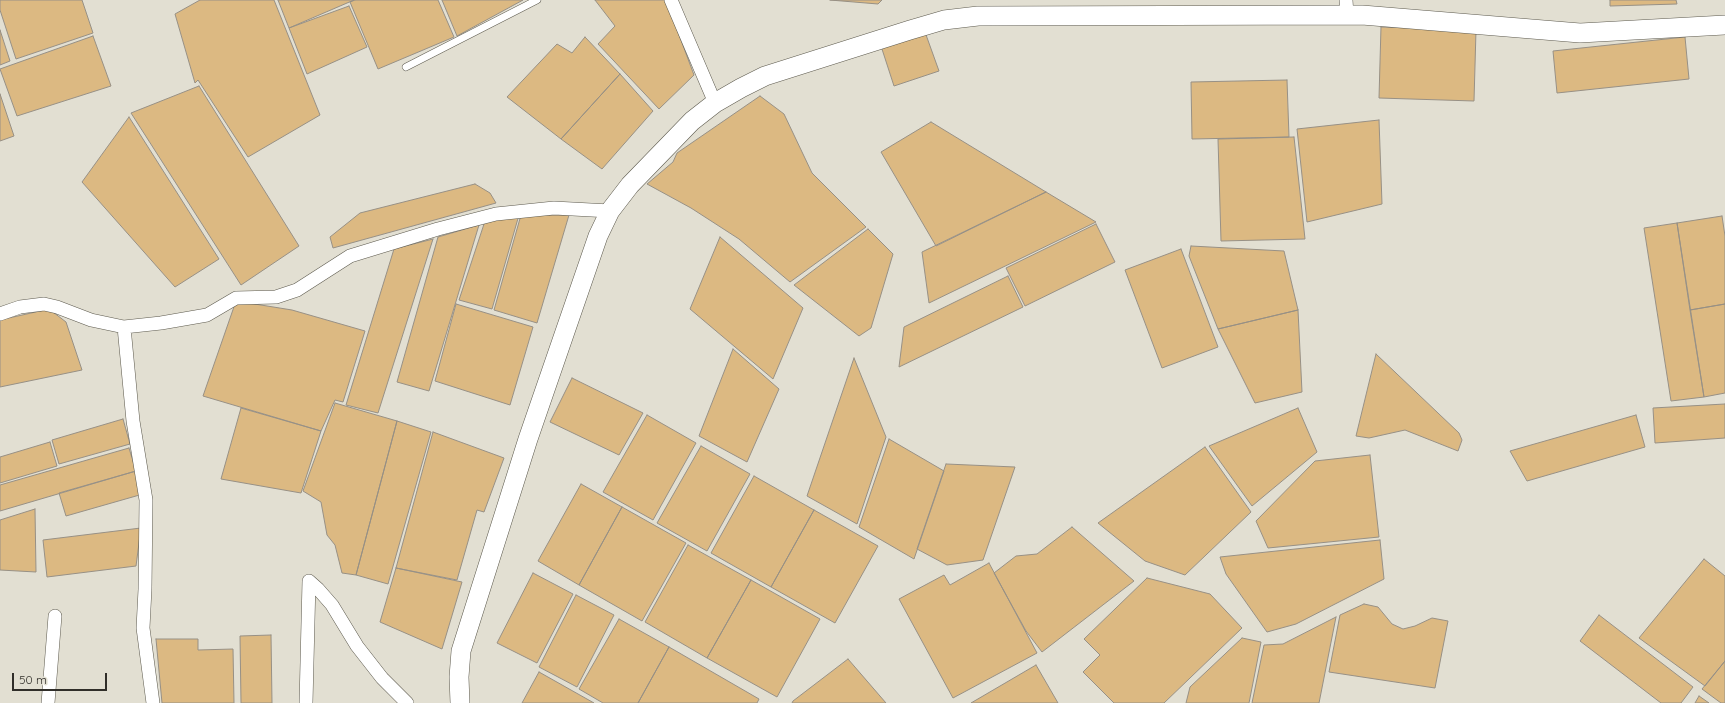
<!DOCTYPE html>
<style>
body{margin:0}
#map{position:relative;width:1725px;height:703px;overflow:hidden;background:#e2dfd2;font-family:Quicksand,sans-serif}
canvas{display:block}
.scale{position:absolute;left:12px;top:673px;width:95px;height:18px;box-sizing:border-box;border:2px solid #302e29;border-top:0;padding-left:5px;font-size:12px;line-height:14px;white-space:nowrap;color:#302e29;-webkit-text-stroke:3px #e2dfd2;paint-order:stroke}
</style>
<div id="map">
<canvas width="1725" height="703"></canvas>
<div class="scale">50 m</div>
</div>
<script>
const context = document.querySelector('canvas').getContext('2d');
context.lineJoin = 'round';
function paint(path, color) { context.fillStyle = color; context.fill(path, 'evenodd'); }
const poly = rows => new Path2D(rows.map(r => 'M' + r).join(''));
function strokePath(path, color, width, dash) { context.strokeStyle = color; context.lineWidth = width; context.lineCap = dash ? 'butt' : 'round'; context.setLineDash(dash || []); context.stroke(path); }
const building = poly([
 [0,0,82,0,93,33,16,59,0,10,0,0],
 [200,0,274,0,320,115,248,157,198,80,195,83,175,14,200,0],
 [278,0,354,0,289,28,278,0],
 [355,0,438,0,454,37,378,69,350,2,355,0],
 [442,0,523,0,457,36,442,0],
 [595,0,666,0,694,75,659,109,598,44,615,26,595,0],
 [830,0,882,0,878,4,830,0],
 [1610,0,1676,0,1677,4,1610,6,1610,0],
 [349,6,367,47,307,74,289,28,349,6],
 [1381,27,1476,30,1474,101,1379,98,1381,27],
 [0,30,10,61,0,65,0,30],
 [925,32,939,71,894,86,881,46,925,32],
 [93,36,111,86,17,116,0,69,93,36],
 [585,37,620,74,561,139,507,97,557,44,572,53,585,37],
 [1685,37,1689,79,1557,93,1553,51,1685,37],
 [620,74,653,111,602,169,561,139,620,74],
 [1287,80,1289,137,1192,139,1191,82,1287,80],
 [199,86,299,246,241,285,131,113,199,86],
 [0,94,14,136,0,141,0,94],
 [760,96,784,114,812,173,866,227,790,282,739,239,691,208,647,184,673,162,677,153,760,96],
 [129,117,219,259,175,287,82,182,129,117],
 [1379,120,1382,204,1307,222,1297,129,1379,120],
 [931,122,1046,192,936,246,881,152,931,122],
 [1294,137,1305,239,1221,241,1218,139,1294,137],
 [475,184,490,193,496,203,333,248,330,237,360,213,475,184],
 [1046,192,1096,222,929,303,922,252,1046,192],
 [519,215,492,309,459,300,485,221,519,215],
 [521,215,569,215,537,323,494,310,521,215],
 [1722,216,1725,236,1725,304,1690,310,1677,223,1722,216],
 [1677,223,1704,397,1671,401,1644,228,1677,223],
 [1096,224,1115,262,1025,306,1006,268,1096,224],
 [479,225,429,391,397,382,438,237,479,225],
 [868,229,893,254,871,328,859,336,794,285,868,229],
 [720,237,803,308,773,379,690,309,720,237],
 [433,239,378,413,346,405,394,249,433,239],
 [1191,246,1284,251,1298,310,1218,329,1189,256,1191,246],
 [1181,249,1218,347,1162,368,1125,270,1181,249],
 [1008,276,1023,307,899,367,904,327,1008,276],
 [236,301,292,310,365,331,343,402,335,400,321,431,203,396,236,301],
 [456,304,533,327,510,405,435,381,456,304],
 [1725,304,1725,393,1704,397,1690,310,1725,304],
 [49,309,66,322,82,370,0,387,0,320,49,309],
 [1298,310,1302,392,1255,403,1218,329,1298,310],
 [733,349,779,389,747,462,699,436,733,349],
 [1376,354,1459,433,1462,440,1458,451,1405,430,1369,438,1356,436,1376,354],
 [854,358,886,437,857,524,807,496,854,358],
 [572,378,643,413,619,455,550,422,572,378],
 [335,403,397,421,356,575,342,573,335,545,327,535,321,502,303,491,335,403],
 [1725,404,1725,438,1655,443,1653,408,1725,404],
 [241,408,321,431,301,493,221,479,241,408],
 [1298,408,1317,452,1252,506,1209,446,1298,408],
 [647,415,696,443,653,520,603,492,647,415],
 [1636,415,1645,447,1527,481,1510,451,1636,415],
 [123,419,130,444,59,464,52,440,123,419],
 [397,421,431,432,388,584,356,575,397,421],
 [433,432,504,458,484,512,477,510,457,580,396,568,433,432],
 [889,439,944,471,914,559,859,527,889,439],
 [50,442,57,466,0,483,0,457,50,442],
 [701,446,750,474,707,551,657,523,701,446],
 [1205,447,1251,512,1185,575,1145,561,1098,523,1205,447],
 [129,448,136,471,0,511,0,485,129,448],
 [1370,455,1379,537,1268,548,1256,521,1315,461,1370,455],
 [946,464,1015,467,983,560,947,565,917,549,946,464],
 [136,471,143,494,66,516,59,493,136,471],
 [754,476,814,510,771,587,711,553,754,476],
 [581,484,622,507,579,585,538,561,581,484],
 [622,507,686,543,642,621,579,585,622,507],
 [35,509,36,572,0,570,0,520,35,509],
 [814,510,878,546,835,623,771,587,814,510],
 [1072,527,1134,581,1042,652,1026,631,994,573,1016,556,1037,554,1072,527],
 [141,528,136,566,47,577,43,540,141,528],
 [1380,540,1384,579,1296,624,1267,632,1226,574,1220,557,1380,540],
 [688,545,751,580,707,658,645,622,688,545],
 [1704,559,1725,576,1725,661,1705,686,1639,638,1704,559],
 [989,563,1037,653,953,698,899,599,944,575,950,585,989,563],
 [396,568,462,582,442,649,380,622,396,568],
 [533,573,573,594,537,663,497,643,533,573],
 [1147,578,1210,594,1242,628,1164,703,1114,703,1083,672,1100,655,1084,639,1147,578],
 [751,580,820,619,777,697,707,658,751,580],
 [576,595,614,615,577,687,539,667,576,595],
 [1364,604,1378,607,1392,624,1403,629,1415,626,1432,618,1448,621,1435,688,1329,672,1340,615,1364,604],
 [1599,615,1693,687,1681,703,1661,703,1580,641,1599,615],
 [1336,617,1319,703,1252,703,1264,645,1283,644,1336,617],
 [619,619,669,647,638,703,603,703,579,689,619,619],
 [271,635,272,703,241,703,240,636,271,635],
 [1242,638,1261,642,1249,703,1186,703,1190,687,1242,638],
 [156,639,198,639,198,650,233,649,234,703,162,703,156,639],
 [669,647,759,699,757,703,638,703,669,647],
 [848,659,886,703,792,703,793,701,848,659],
 [1725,661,1725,703,1721,703,1702,689,1725,661],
 [1036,665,1058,703,971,703,1036,665],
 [539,672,594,703,522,703,539,672],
 [1699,696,1709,703,1695,703,1699,696]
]);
const lane = poly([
 [406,67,537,0]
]);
const street = poly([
 [671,0,715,103],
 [1346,0,1347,15],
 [0,314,20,307,44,304,57,307,91,320,124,327,161,323,207,315,236,298,276,297,297,290,350,256,438,229,496,214,554,208,610,211],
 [124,327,133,421,146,500,145,589,143,628,153,703],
 [309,581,318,589,332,605,357,646,382,678,407,703],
 [48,703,55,616],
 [306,703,309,581]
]);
const secondary = poly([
 [460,703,459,677,461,651,528,439,598,236,610,211,630,185,692,121,715,103,741,88,765,76,910,30,944,20,978,16,1362,15,1580,33,1725,25]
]);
paint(building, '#dcb982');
strokePath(building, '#979085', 1);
strokePath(lane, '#5d5a4e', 8);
strokePath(street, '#5d5a4e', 14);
strokePath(secondary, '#5d5a4e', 20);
strokePath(lane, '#fff', 7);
strokePath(street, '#fff', 13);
strokePath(secondary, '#fff', 19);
</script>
